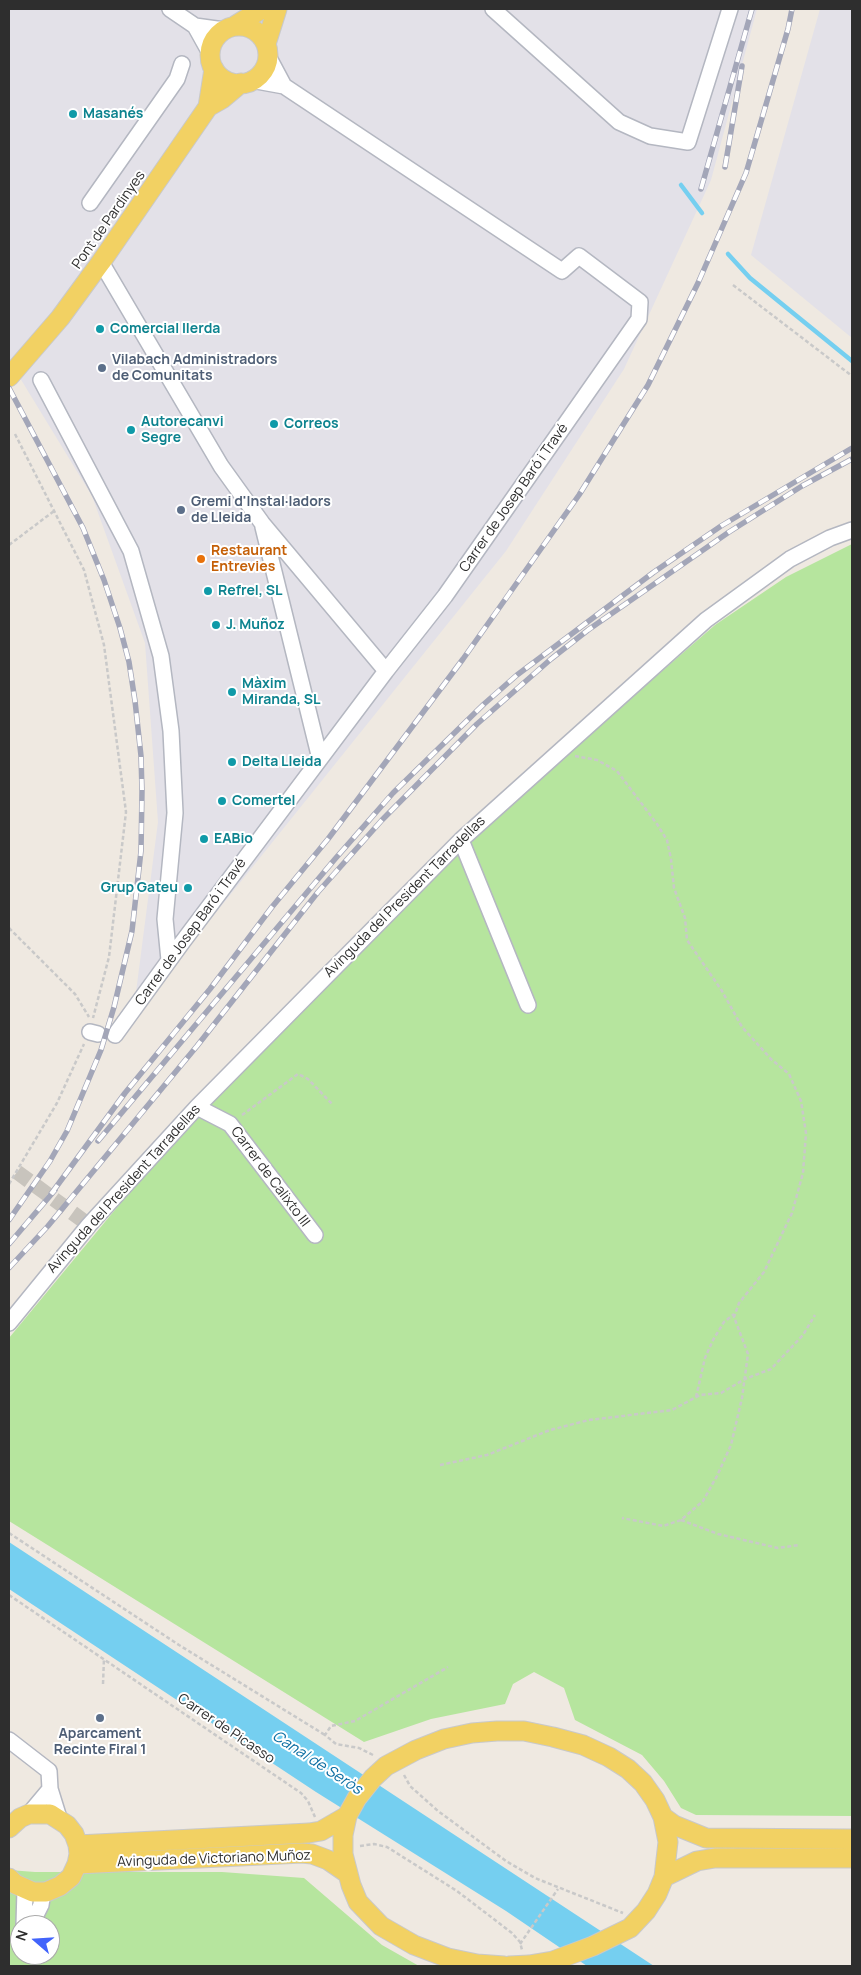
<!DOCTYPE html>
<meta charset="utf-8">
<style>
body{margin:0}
#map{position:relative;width:861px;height:1975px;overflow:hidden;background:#efe9e1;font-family:Manrope,sans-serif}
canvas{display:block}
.frame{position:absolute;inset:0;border:10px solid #2e2e2e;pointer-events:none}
.north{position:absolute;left:10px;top:1915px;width:50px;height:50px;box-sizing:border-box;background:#fff;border:1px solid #ababab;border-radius:50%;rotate:289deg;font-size:14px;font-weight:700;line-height:20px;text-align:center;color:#2e2e2e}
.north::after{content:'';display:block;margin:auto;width:18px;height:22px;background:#4264fb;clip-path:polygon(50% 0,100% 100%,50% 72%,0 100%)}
</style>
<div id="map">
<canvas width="861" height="1975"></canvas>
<div class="frame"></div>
<div class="north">N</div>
</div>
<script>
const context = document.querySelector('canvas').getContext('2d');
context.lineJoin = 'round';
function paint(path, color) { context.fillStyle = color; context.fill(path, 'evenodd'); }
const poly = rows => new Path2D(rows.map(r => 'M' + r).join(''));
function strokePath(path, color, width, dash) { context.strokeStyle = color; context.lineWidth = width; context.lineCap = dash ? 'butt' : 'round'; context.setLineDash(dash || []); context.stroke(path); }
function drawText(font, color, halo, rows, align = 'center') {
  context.font = font + ' Manrope,sans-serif'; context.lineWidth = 4; context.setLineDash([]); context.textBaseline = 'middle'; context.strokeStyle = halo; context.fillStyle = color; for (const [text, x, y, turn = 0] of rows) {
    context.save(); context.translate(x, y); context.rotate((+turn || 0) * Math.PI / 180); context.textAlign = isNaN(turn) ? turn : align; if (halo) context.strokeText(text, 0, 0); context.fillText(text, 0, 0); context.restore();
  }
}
const industrial = poly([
 [9,9,757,9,711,180,624,369,506,551,141,1006,136,992,158,822,145,643,92,496,9,360],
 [820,9,852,9,852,338,751,255]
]);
const green = poly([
 [852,544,852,1816,696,1815,681,1808,664,1781,642,1755,575,1720,564,1688,534,1672,513,1684,505,1704,431,1719,364,1742,9,1521,9,1338,157,1159,229,1080,470,838,715,625,786,577],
 [9,1870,35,1872,222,1872,304,1878,382,1945,419,1966,9,1966],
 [20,1925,50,1925,50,1955,20,1955]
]);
const water = poly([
 [9,1542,654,1966,587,1966,506,1911,316,1792,9,1589]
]);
const stream = poly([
 [681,185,702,213],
 [728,254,750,278,852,361]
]);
const minorTunnel = poly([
 [17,1172,89,1225]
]);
const path = poly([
 [733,285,852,376],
 [15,434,84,570,104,645,126,812,109,957,93,1018],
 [9,545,54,511],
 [575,756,597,760,617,771,657,824,667,840,671,859,674,888,685,918,687,940,722,991,742,1027,771,1059,789,1074,801,1101,806,1133,803,1173,792,1213,764,1272,739,1303,734,1317,748,1354,742,1398,731,1445,717,1476,703,1501,681,1520,663,1526,622,1518],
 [9,928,75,994,89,1017],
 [242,1115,298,1074,308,1079,333,1105],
 [9,1184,57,1103,84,1044],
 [696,1397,705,1358,713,1340,724,1322,734,1314],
 [440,1465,487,1455,550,1430,589,1420,672,1410,700,1395,721,1393,745,1379,771,1369,803,1335,815,1315],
 [681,1520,718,1534,778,1548,799,1545],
 [9,1533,179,1645,325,1735],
 [9,1595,301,1793,308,1801,315,1817],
 [103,1684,104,1658],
 [373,1755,359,1748,336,1744,325,1735,331,1726,355,1721,448,1667],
 [404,1775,410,1786,438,1811,506,1861,535,1878,623,1913],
 [360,1846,374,1844,387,1847,457,1891,512,1933,520,1942,522,1950],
 [520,1944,558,1889]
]);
const minor = poly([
 [170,9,195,26,210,53],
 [493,9,619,122,650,136,688,142,730,9],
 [195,26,224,30],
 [268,56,284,86],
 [90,203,177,79,182,64],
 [101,262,221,466,262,523,386,671],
 [41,380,131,551,161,656,171,731,175,813,165,919,169,960],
 [263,527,320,759],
 [461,840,528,1005],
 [90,1032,98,1034],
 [115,1035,181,944,386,671,445,596,639,319,640,302,579,256,562,271,284,86,251,80],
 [197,1107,230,1124,315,1235],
 [9,1323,89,1225,197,1107,461,840,706,620,790,559,830,538,852,530],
 [9,1740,49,1771,50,1789,59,1818],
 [29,1814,50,1789],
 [24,1925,25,1889],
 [31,1925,41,1905,43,1892]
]);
const major = poly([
 [236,25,262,9],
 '210 55a29 29 0 1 1 58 0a29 29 0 1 1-58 0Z',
 [266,44,277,9],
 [208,107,222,99,241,83],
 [9,377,60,318,101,262,208,107,214,69],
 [663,1817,674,1825,706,1838,852,1839],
 [9,1828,20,1818,29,1814,50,1814,67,1825,74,1834,78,1845,79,1854,77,1864,71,1877,60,1886,46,1892,33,1892,15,1884,9,1878],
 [78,1845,309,1833,321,1831,347,1816],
 [77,1864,302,1853,312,1854,328,1860,347,1873],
 [664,1877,697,1861,715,1858,852,1858],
 [504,1966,477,1964,448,1958,414,1945,381,1926,358,1902,351,1885,343,1854,343,1835,347,1816,357,1798,373,1778,386,1766,416,1750,444,1739,472,1733,497,1731,524,1731,553,1737,583,1745,609,1757,628,1769,643,1783,655,1800,663,1817,668,1842,664,1877,657,1894,646,1911,630,1928,593,1946,553,1961,529,1965,509,1966]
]);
const rail = poly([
 [725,167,742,66],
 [701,189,752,9],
 [9,388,83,528,104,580,120,628,129,662,135,701,141,756,142,791,141,851,132,931,114,1007,101,1050,67,1131,50,1161,9,1220],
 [98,1141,335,859,393,793,484,704,517,675,654,572,721,526,852,448],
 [51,1194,125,1093,210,989,272,907,328,839,463,659,579,495,648,385,698,283,746,173,788,29,792,9],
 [9,1244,55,1190],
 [9,1268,48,1226,197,1046,318,892,382,820,477,724,551,659,588,630,729,532,802,486,852,459]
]);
const markers = [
 [73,114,5,"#0f9aa8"],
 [100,329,5,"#0f9aa8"],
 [102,368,5,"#5c6f8a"],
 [274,424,5,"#0f9aa8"],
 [131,430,5,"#0f9aa8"],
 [181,510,5,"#5c6f8a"],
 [201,559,5,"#e8710a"],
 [208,591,5,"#0f9aa8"],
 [216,625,5,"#0f9aa8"],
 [232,692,5,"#0f9aa8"],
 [232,762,5,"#0f9aa8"],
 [222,801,5,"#0f9aa8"],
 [204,839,5,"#0f9aa8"],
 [188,888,5,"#0f9aa8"],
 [100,1718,5,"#5c6f8a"]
];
const cultureNames = [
 ["Masanés",83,114],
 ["Comercial Ilerda",110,329],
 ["Autorecanvi",141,422],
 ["Segre",141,438],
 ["Correos",284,424],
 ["Refrel, SL",218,591],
 ["J. Muñoz",226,625],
 ["Màxim",242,684],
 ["Miranda, SL",242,700],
 ["Delta Lleida",242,762],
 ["Comertel",232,801],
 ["EABio",214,839],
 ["Grup Gateu",178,888,"right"]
];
const streetNames = [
 ["Pont de Pardinyes",109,220,-55],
 ["Carrer de Josep Baró i Travé",514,498,-55],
 ["Avinguda del President Tarradellas",405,897,-45],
 ["Carrer de Josep Baró i Travé",191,932,-54],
 ["Carrer de Calixto III",270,1177,53],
 ["Avinguda del President Tarradellas",124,1189,-48],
 ["Carrer de Picasso",226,1729,34],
 ["Avinguda de Victoriano Muñoz",214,1859,-2]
];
const serviceNames = [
 ["Vilabach Administradors",112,360],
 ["de Comunitats",112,376],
 ["Gremi d'Instal·ladors",191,502],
 ["de Lleida",191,518],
 ["Aparcament",100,1734,"center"],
 ["Recinte Firal 1",100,1750,"center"]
];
const foodNames = [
 ["Restaurant",211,551],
 ["Entrevies",211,567]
];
const waterNames = [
 ["Canal de Seròs",317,1763,33]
];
paint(industrial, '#e3e1e8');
paint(green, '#b6e59e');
paint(water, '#75cff0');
strokePath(stream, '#75cff0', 4.5);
strokePath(minorTunnel, '#c8c4bd', 15, [15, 8]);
strokePath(minor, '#b4b7c1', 18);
strokePath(major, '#c9c9c9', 21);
strokePath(path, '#c9c9c9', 2.5, [4, 2.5]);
strokePath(minor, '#fff', 15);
strokePath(major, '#f2d163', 19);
strokePath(rail, '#a3a6b8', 5.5);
strokePath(rail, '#fff', 4, [11]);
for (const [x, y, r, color] of markers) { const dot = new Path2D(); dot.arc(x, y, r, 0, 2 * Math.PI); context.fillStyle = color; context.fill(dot); strokePath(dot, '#fff', 2); }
drawText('bold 14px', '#0d838f', '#fff', cultureNames, 'left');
drawText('14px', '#2e2e2e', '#fff', streetNames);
drawText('bold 14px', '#4e5e75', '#fff', serviceNames, 'left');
drawText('bold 14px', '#c56008', '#fff', foodNames, 'left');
drawText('italic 15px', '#0d6fa3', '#fff', waterNames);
</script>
